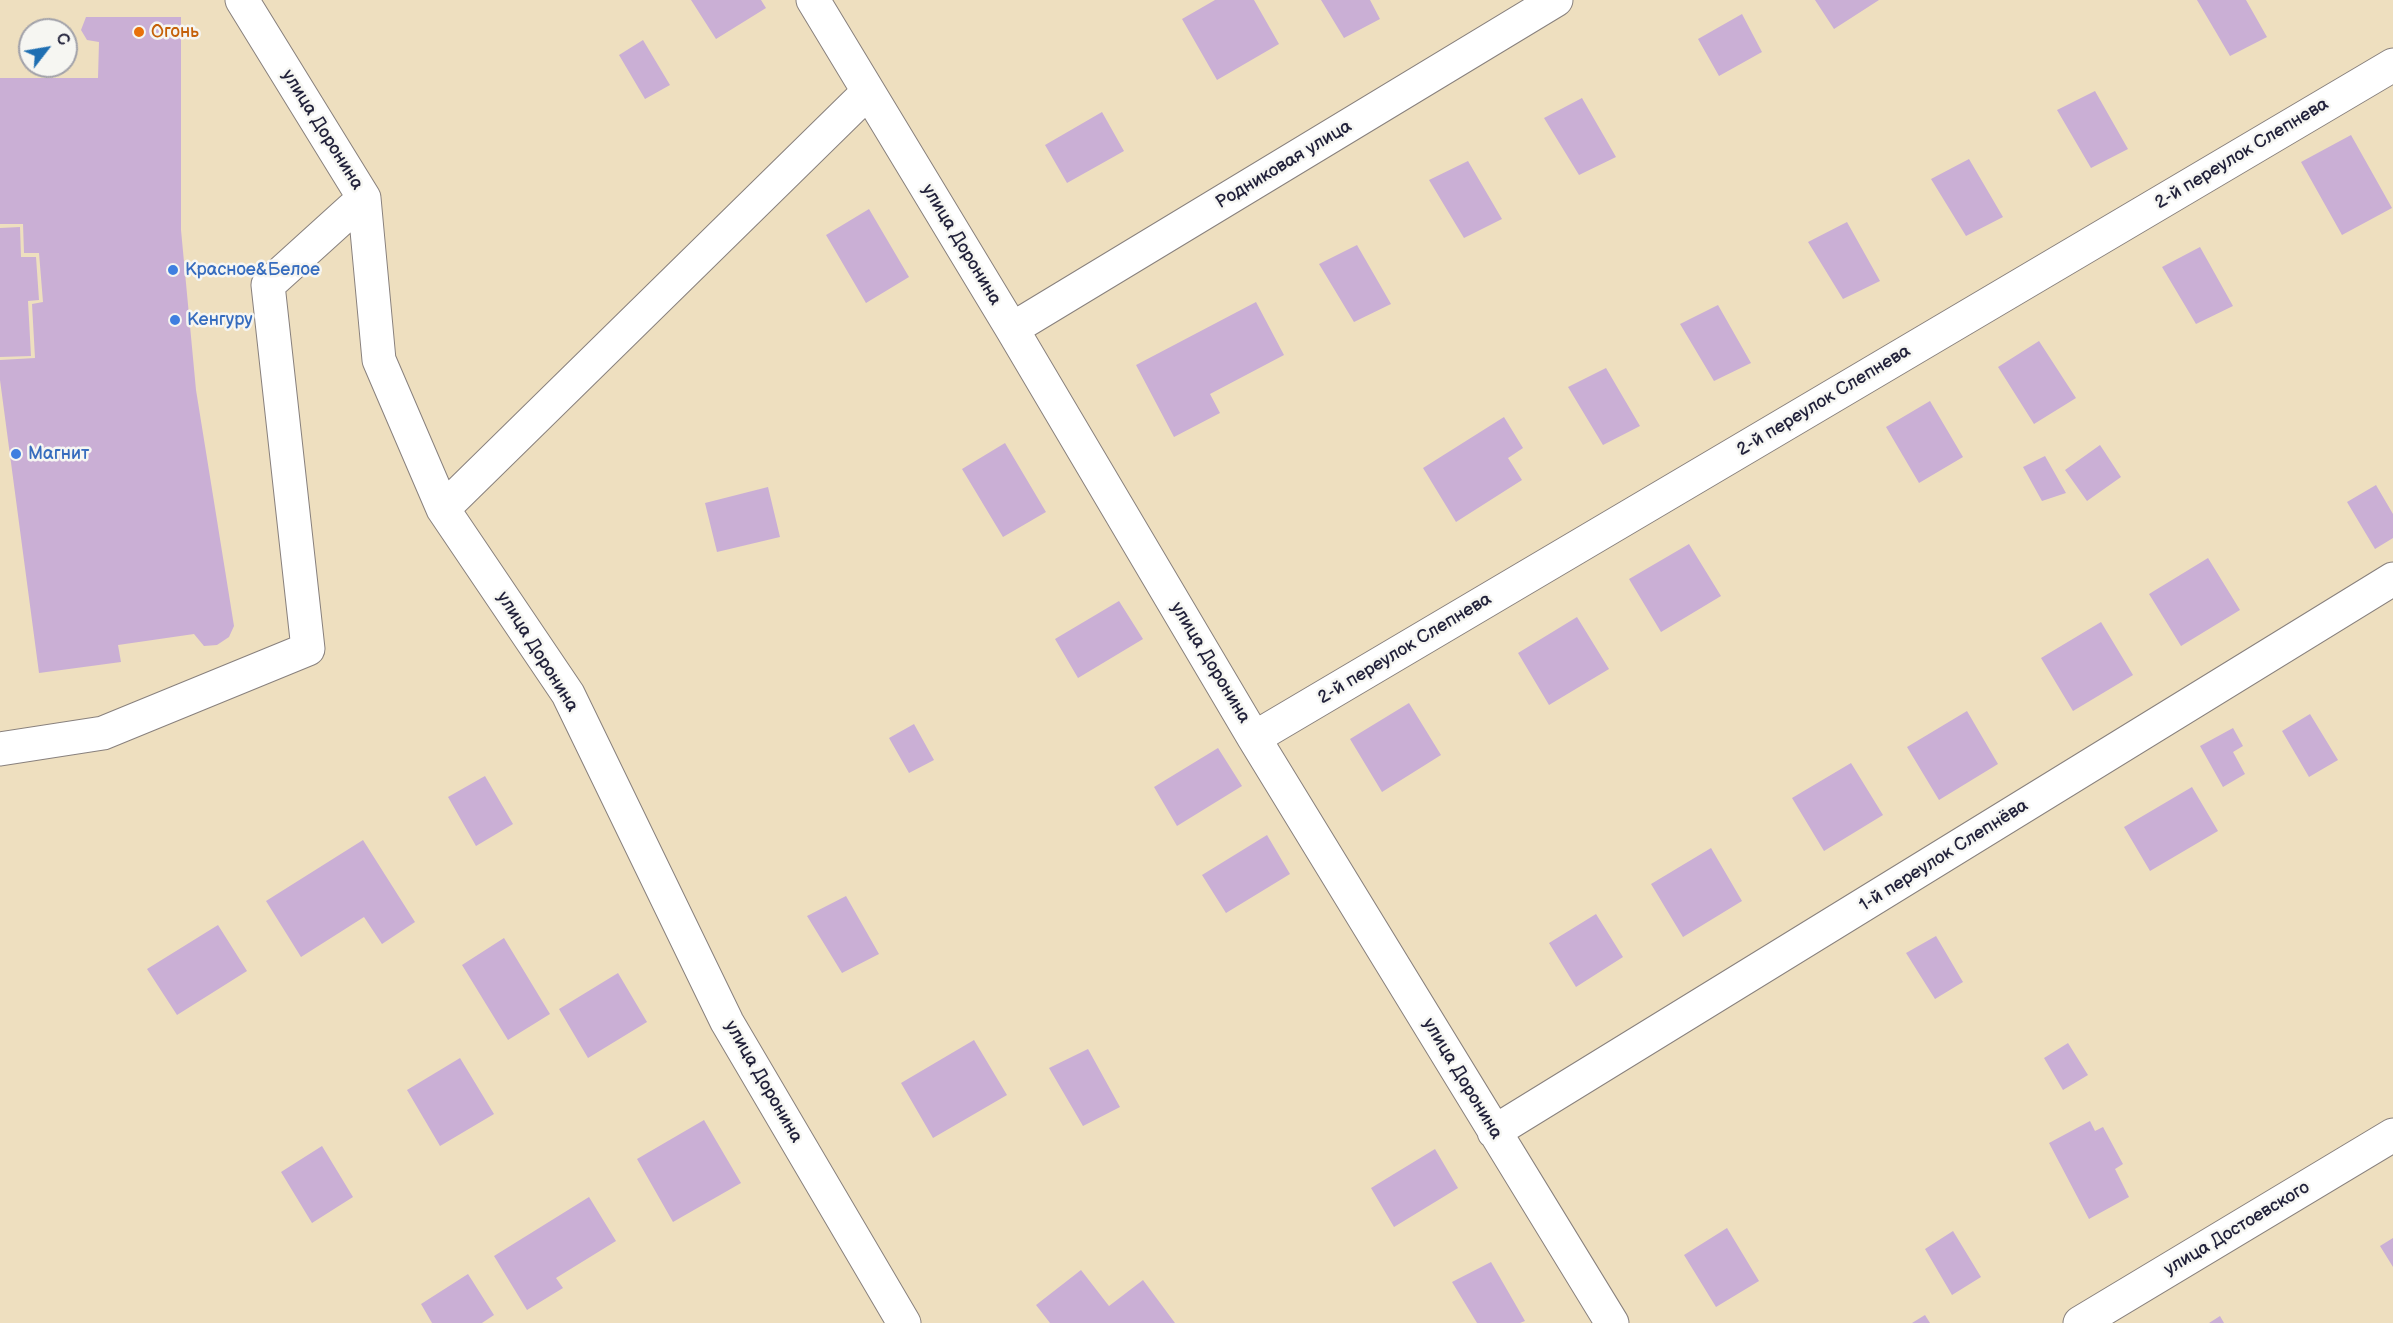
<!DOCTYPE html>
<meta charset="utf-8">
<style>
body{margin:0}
#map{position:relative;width:2393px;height:1323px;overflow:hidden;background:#eedfbf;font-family:"Balsamiq Sans",sans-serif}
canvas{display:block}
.north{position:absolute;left:18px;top:18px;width:60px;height:60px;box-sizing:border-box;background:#f6f6f2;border:2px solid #a1a1a9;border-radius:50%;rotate:59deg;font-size:16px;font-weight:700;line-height:24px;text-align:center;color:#22223b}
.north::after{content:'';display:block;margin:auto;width:21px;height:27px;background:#1f6fb2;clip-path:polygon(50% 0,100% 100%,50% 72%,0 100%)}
</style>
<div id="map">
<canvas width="2393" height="1323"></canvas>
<div class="north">С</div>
</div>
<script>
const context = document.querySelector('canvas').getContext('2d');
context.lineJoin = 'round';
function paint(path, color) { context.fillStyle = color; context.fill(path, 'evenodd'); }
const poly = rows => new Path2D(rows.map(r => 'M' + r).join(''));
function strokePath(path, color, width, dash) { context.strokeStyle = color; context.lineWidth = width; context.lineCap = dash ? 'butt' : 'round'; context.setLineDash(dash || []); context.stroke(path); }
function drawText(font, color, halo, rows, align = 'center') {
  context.font = font + ' "Balsamiq Sans",sans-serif'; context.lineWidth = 5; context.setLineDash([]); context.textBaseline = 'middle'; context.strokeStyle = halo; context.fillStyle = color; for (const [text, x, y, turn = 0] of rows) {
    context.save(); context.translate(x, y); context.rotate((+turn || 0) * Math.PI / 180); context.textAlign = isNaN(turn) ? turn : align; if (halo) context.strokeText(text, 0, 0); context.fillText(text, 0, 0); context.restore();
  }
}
const building = poly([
 [691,0,761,0,766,8,716,39],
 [1215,0,1254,0,1279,44,1217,80,1182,19],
 [1321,0,1370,0,1380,19,1344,38],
 [1815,0,1879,0,1834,29],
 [2197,0,2246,0,2267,37,2230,56],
 [1742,14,1762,52,1719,76,1698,39],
 [86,17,181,17,181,230,196,390,234,626,229,637,217,645,204,646,194,634,118,645,121,662,39,673,0,380,0,360,35,358,32,304,43,302,39,253,24,253,23,224,0,224,0,78,98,78,99,42,87,40,81,30],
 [643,40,670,85,645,99,619,55],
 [2095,91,2128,149,2091,168,2057,110],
 [1582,98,1616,157,1579,175,1544,118],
 [1102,112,1124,151,1067,183,1045,145],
 [2351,135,2392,208,2342,235,2301,162],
 [1969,159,2003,217,1966,236,1931,179],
 [1468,161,1502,219,1464,238,1429,180],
 [869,209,909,277,866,303,826,235],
 [1847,222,1880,281,1843,299,1808,242],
 [20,227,21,257,36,257,39,300,28,301,31,356,0,357,0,228],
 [1357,245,1391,304,1354,322,1319,264],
 [2200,247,2233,306,2196,324,2162,267],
 [1256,302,1284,355,1210,394,1220,413,1174,437,1136,365],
 [1718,305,1751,363,1714,381,1680,324],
 [2039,341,2076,398,2034,424,1998,367],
 [1606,368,1640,426,1603,445,1568,387],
 [1930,401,1963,457,1919,483,1886,427],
 [1504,417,1523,448,1508,458,1522,480,1456,522,1423,468],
 [1005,443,1046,512,1003,537,962,469],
 [2100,445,2121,477,2087,501,2065,470],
 [2045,456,2066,493,2042,501,2023,467],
 [2376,485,2393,514,2393,538,2375,549,2347,502],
 [768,487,780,537,717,552,705,503],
 [1689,544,1721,596,1661,632,1629,579],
 [2208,558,2240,610,2181,646,2149,594],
 [1119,601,1143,639,1078,678,1055,639],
 [1577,617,1609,669,1549,705,1518,653],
 [2101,622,2133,675,2073,711,2041,658],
 [1409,703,1441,755,1382,792,1350,739],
 [1967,711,1998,764,1939,800,1907,747],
 [2310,714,2338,760,2309,777,2282,731],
 [914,724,934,760,909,773,889,738],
 [2233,728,2243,746,2233,752,2245,774,2223,787,2200,746],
 [1218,748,1242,786,1177,826,1154,787],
 [1851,763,1883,815,1824,851,1792,798],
 [485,776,513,824,476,846,448,797],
 [2192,787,2218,831,2150,871,2124,827],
 [1267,835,1290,874,1226,913,1202,875],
 [363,840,415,922,382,944,364,917,301,957,266,901],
 [1711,848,1742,901,1683,937,1651,884],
 [846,896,879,954,842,973,807,916],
 [1596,914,1623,957,1576,987,1549,943],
 [218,925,247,971,177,1015,147,969],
 [1936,936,1963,982,1935,999,1906,953],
 [504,938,550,1014,508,1040,462,965],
 [618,973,647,1022,588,1058,559,1009],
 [974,1040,1007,1095,933,1138,901,1083],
 [2068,1043,2088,1075,2063,1090,2044,1058],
 [1088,1049,1120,1107,1083,1126,1049,1068],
 [460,1058,494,1114,440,1146,407,1090],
 [704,1120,741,1183,673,1222,637,1159],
 [2090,1121,2095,1131,2103,1127,2123,1164,2115,1169,2129,1197,2089,1219,2049,1143],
 [322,1146,353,1197,312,1223,281,1172],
 [1435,1149,1458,1188,1394,1227,1371,1188],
 [589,1197,616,1241,556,1278,563,1288,527,1310,494,1256],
 [1727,1228,1759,1281,1716,1307,1684,1255],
 [1953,1231,1981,1277,1952,1295,1925,1249],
 [2393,1238,2393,1267,2380,1246],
 [1491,1262,1525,1321,1520,1323,1477,1323,1452,1282],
 [1081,1270,1109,1306,1143,1280,1175,1323,1050,1323,1036,1305],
 [468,1274,494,1315,482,1323,432,1323,421,1304],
 [1925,1315,1930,1323,1912,1323],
 [2220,1316,2224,1323,2209,1323]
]);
const minor = poly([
 [242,0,364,198,379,360,443,509,568,694,727,1022,904,1323],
 [813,0,1012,329,1254,738,1612,1323],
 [1012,329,1556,0],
 [443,509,868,92],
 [1254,738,2393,65],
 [0,749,103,733,308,649,268,285,364,198],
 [1494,1132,2393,579],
 [2080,1323,2393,1135]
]);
const markers = [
 [139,32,6,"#e8710a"],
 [173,270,6,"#3f7fe0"],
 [175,320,6,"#3f7fe0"],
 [16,454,6,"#3f7fe0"]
];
const foodNames = [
 ["Огонь",151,32]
];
const streetNames = [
 ["улица Доронина",322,130,58],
 ["2-й переулок Слепнева",2242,154,-31],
 ["Родниковая улица",1284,165,-31],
 ["улица Доронина",961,245,59],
 ["2-й переулок Слепнева",1824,401,-31],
 ["2-й переулок Слепнева",1405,649,-31],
 ["улица Доронина",537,652,58],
 ["улица Доронина",1210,663,59],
 ["1-й переулок Слепнёва",1944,856,-32],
 ["улица Доронина",1462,1079,59],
 ["улица Доронина",763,1082,60],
 ["улица Достоевского",2237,1229,-31]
];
const shopNames = [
 ["Красное&Белое",185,270],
 ["Кенгуру",187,320],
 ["Магнит",28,454]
];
paint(building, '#caafd5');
strokePath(minor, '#88807d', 35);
strokePath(minor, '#fff', 33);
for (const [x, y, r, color] of markers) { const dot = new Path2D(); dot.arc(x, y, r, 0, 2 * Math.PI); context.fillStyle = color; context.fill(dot); strokePath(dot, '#f6f6f2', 2); }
drawText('18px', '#c56008', '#f6f6f2', foodNames, 'left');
drawText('18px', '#22223b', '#f6f6f2', streetNames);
drawText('18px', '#366cbe', '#f6f6f2', shopNames, 'left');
</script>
